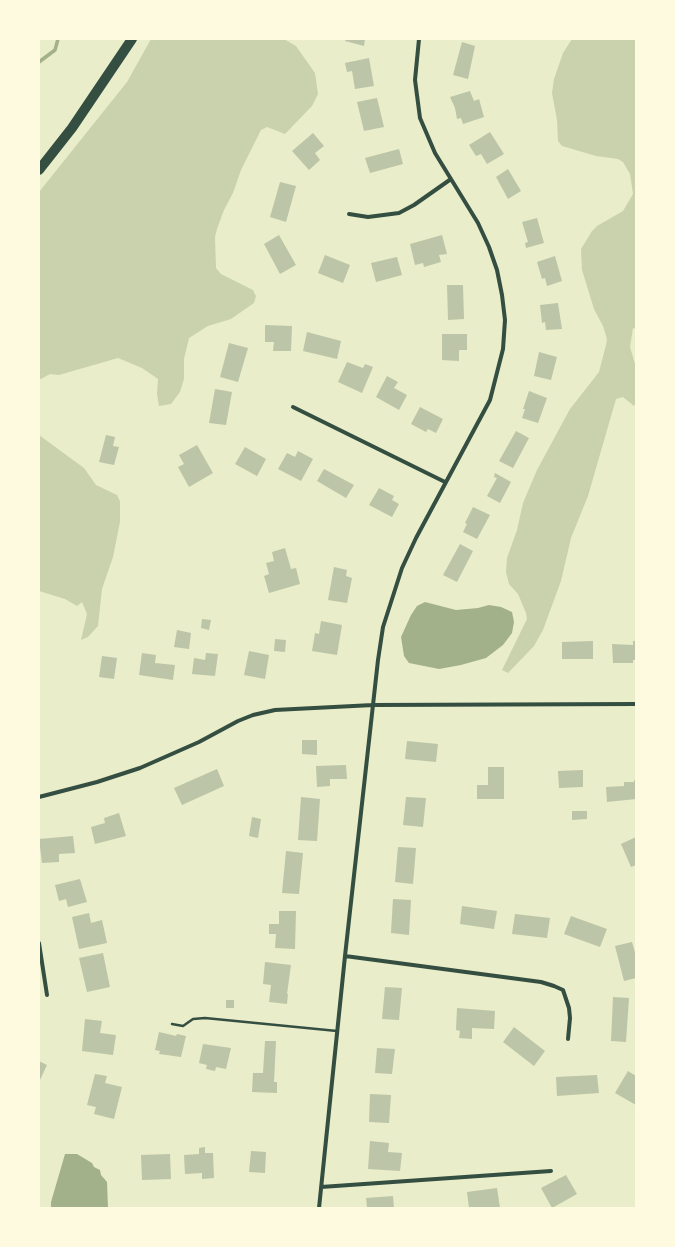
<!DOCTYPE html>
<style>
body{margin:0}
#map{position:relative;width:675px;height:1247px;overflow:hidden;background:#e9edc9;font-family:Helvetica,sans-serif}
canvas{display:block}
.frame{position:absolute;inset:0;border:40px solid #fefae0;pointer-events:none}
</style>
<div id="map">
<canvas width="675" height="1247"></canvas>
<div class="frame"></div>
</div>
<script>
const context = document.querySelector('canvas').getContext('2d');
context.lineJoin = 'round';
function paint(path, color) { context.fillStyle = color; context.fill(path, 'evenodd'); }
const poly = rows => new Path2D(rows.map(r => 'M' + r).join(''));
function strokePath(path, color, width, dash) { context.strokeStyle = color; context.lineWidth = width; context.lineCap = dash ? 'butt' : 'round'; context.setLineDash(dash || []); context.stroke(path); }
const green = poly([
 [151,39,284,39,296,46,315,73,318,94,312,106,285,134,267,127,261,130,241,170,233,193,224,210,217,229,215,237,216,268,221,274,253,290,256,296,254,303,231,319,208,326,189,338,184,359,184,379,180,392,171,404,159,406,157,394,158,379,142,368,118,358,59,375,50,374,39,380,39,192,127,82],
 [572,39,636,39,636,329,633,328,630,347,636,367,636,402,634,406,623,397,616,399,588,496,571,538,561,581,543,630,534,646,508,673,502,670,527,619,526,613,518,594,509,584,506,572,507,558,517,530,523,503,537,470,570,409,599,372,606,345,607,339,603,326,594,309,582,270,581,249,592,231,597,226,623,211,633,194,630,174,623,162,618,159,596,156,562,146,558,141,557,120,552,93,554,79,563,53],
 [39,435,84,468,96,485,117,495,120,501,120,522,113,557,102,589,98,626,88,637,81,640,87,614,82,602,77,606,65,599,39,591]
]);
const water = poly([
 [425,602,456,610,478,608,489,605,501,607,512,612,514,622,512,633,503,645,486,658,461,665,439,669,409,663,404,656,401,637,411,615,417,606],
 [65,1154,77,1154,92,1163,94,1167,100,1170,101,1175,107,1182,108,1208,51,1208,51,1202]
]);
const stream = poly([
 [39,62,55,50,58,39]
]);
const building = poly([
 [346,39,365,39,364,46,345,41],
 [462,42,475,46,468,79,453,75],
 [369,58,374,86,355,89,352,71,347,72,345,63],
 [470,91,474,101,479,99,484,117,463,124,461,118,457,119,455,108,450,97],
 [377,98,384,127,364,131,357,102],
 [490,132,504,154,487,164,481,154,476,156,469,145],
 [313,133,324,146,315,153,320,160,309,170,292,151],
 [399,149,403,164,370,173,365,158],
 [508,169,521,191,508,199,496,177],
 [280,182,296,186,286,222,270,217],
 [537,218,544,243,526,248,525,243,528,242,522,222],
 [279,235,296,265,280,274,264,244],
 [442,235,447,254,439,255,441,262,424,267,423,263,415,265,410,244],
 [325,255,350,265,343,283,318,273],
 [555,256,562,281,547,286,545,278,542,279,537,262],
 [397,257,402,275,376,282,371,263],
 [447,285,463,285,464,319,448,320],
 [558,303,562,329,546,330,545,322,542,323,540,305],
 [265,325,292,326,291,351,273,351,274,342,265,342],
 [307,332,341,341,337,359,303,351],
 [442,334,467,334,467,350,459,350,459,361,442,360],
 [229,343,248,348,238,382,220,377],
 [539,352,557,357,551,380,534,376],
 [347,362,363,368,365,364,373,367,362,393,338,382],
 [387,376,398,382,394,388,407,395,399,410,376,397],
 [215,389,232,392,226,425,209,423],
 [529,391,547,398,538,423,522,418,525,409,523,409],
 [420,407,443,419,436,433,428,429,426,432,411,424],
 [516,431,529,438,513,468,499,461],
 [106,435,115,437,113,446,119,447,114,465,99,462],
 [197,445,213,473,189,487,178,467,184,464,179,455],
 [245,447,266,459,257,476,235,464],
 [298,451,313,459,301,481,278,469,287,453,295,457],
 [324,469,354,485,346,498,317,481],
 [495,473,511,482,500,503,487,496,497,478,494,477],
 [379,488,394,496,392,500,399,504,392,517,369,505],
 [473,507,490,515,477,539,463,532,467,524,465,523],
 [460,544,473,551,457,582,443,575],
 [285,548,291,569,296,568,300,584,269,593,264,576,269,574,266,563,274,561,272,552],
 [334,567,347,570,346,576,352,578,347,603,328,600],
 [202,619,211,620,209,630,201,628],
 [321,621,342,625,337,655,312,651,315,633,319,634],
 [177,630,191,633,189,649,174,647],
 [275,639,286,640,285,652,274,651],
 [593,641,593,659,562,659,562,642],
 [633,641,636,641,636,660,633,660,633,663,613,663,612,644,633,645],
 [249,651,269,655,265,679,244,675],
 [142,653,156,655,155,663,175,665,173,680,139,675],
 [206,653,218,654,215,676,192,674,194,658,205,660],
 [102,656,117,658,114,679,99,677],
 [302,740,317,740,317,755,302,754],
 [407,741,438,744,436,762,405,759],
 [346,765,347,779,330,779,330,786,317,787,316,766],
 [488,767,504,767,504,799,477,799,477,785,488,785],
 [217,769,224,786,182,805,174,788],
 [583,770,583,787,559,788,558,771],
 [634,780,636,780,636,799,607,802,606,787,624,786,624,782,634,782],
 [301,797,320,799,317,841,298,840],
 [406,797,426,798,423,827,403,825],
 [572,811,587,811,587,819,572,820],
 [119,813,126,836,95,844,91,827,105,823,104,818],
 [252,817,261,819,258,838,249,836],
 [73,836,75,853,59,854,59,862,42,863,39,839],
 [636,837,636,865,631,867,621,844],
 [398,847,416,848,413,884,395,882],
 [286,851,303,853,299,894,282,893],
 [80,879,87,902,68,907,66,899,59,901,55,885],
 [393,899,411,900,409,935,391,933],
 [462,906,497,911,494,929,460,924],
 [279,911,296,911,295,949,275,948,276,934,269,934,269,924,279,924],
 [89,913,91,923,102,920,107,943,79,949,72,917],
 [515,914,550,918,547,938,512,934],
 [571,916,607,929,600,947,564,934],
 [632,942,636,956,636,978,624,981,615,946],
 [103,953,110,987,87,992,79,958],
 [265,962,291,965,287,994,288,994,287,1004,269,1002,271,985,263,984],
 [385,987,402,988,399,1020,382,1019],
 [613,997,629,998,626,1042,611,1041],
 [226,1000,234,1000,234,1008,226,1008],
 [457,1008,495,1011,494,1029,472,1028,472,1039,459,1038,460,1031,456,1030],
 [85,1019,102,1021,100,1033,116,1035,113,1055,82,1051],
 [514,1027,545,1051,534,1066,503,1042],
 [159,1032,176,1036,177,1034,186,1036,181,1057,159,1054,160,1051,155,1050],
 [265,1041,276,1041,274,1082,277,1082,277,1093,252,1092,253,1073,263,1073],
 [203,1044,231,1048,226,1069,216,1067,215,1071,206,1069,207,1065,199,1063],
 [377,1048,395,1049,392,1074,375,1073],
 [39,1061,47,1065,39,1082],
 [628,1071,636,1076,636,1105,615,1093],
 [95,1074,107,1076,105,1083,122,1087,114,1119,94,1114,96,1107,87,1105],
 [597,1075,599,1093,557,1096,556,1077],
 [370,1094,391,1095,389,1123,369,1122],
 [370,1141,389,1143,388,1152,402,1153,400,1171,368,1169],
 [205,1147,205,1153,213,1153,214,1178,202,1179,202,1173,185,1174,184,1155,199,1154,199,1148],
 [251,1151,266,1152,265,1173,249,1172],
 [170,1154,171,1179,142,1180,141,1155],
 [566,1175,577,1194,552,1208,541,1188],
 [497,1188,500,1208,469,1208,467,1192],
 [393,1196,394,1208,367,1207,366,1198]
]);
const service = poly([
 [172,1024,183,1026,193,1019,205,1018,337,1031]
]);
const minor = poly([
 [349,214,368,217,399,213,414,205,451,179],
 [293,407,445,482],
 [39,797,97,782,140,768,199,742,238,721,253,715,275,710,373,705,636,704],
 [39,943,47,995],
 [345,956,541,982,554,986,563,990,569,1008,570,1018,568,1039],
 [321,1187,551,1171],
 [319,1208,345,956,378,660,383,627,402,568,416,538,490,400,503,349,505,320,502,295,497,270,489,247,478,223,435,153,420,118,415,80,419,39]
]);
const motorway = poly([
 [39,170,72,128,132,39]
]);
paint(green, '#cad2ad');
paint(water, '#a3b18a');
strokePath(stream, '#a3b18a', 3.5);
paint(building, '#bcc5a7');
strokePath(service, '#344e41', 2.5);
strokePath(minor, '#344e41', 4);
strokePath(motorway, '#344e41', 10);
</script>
